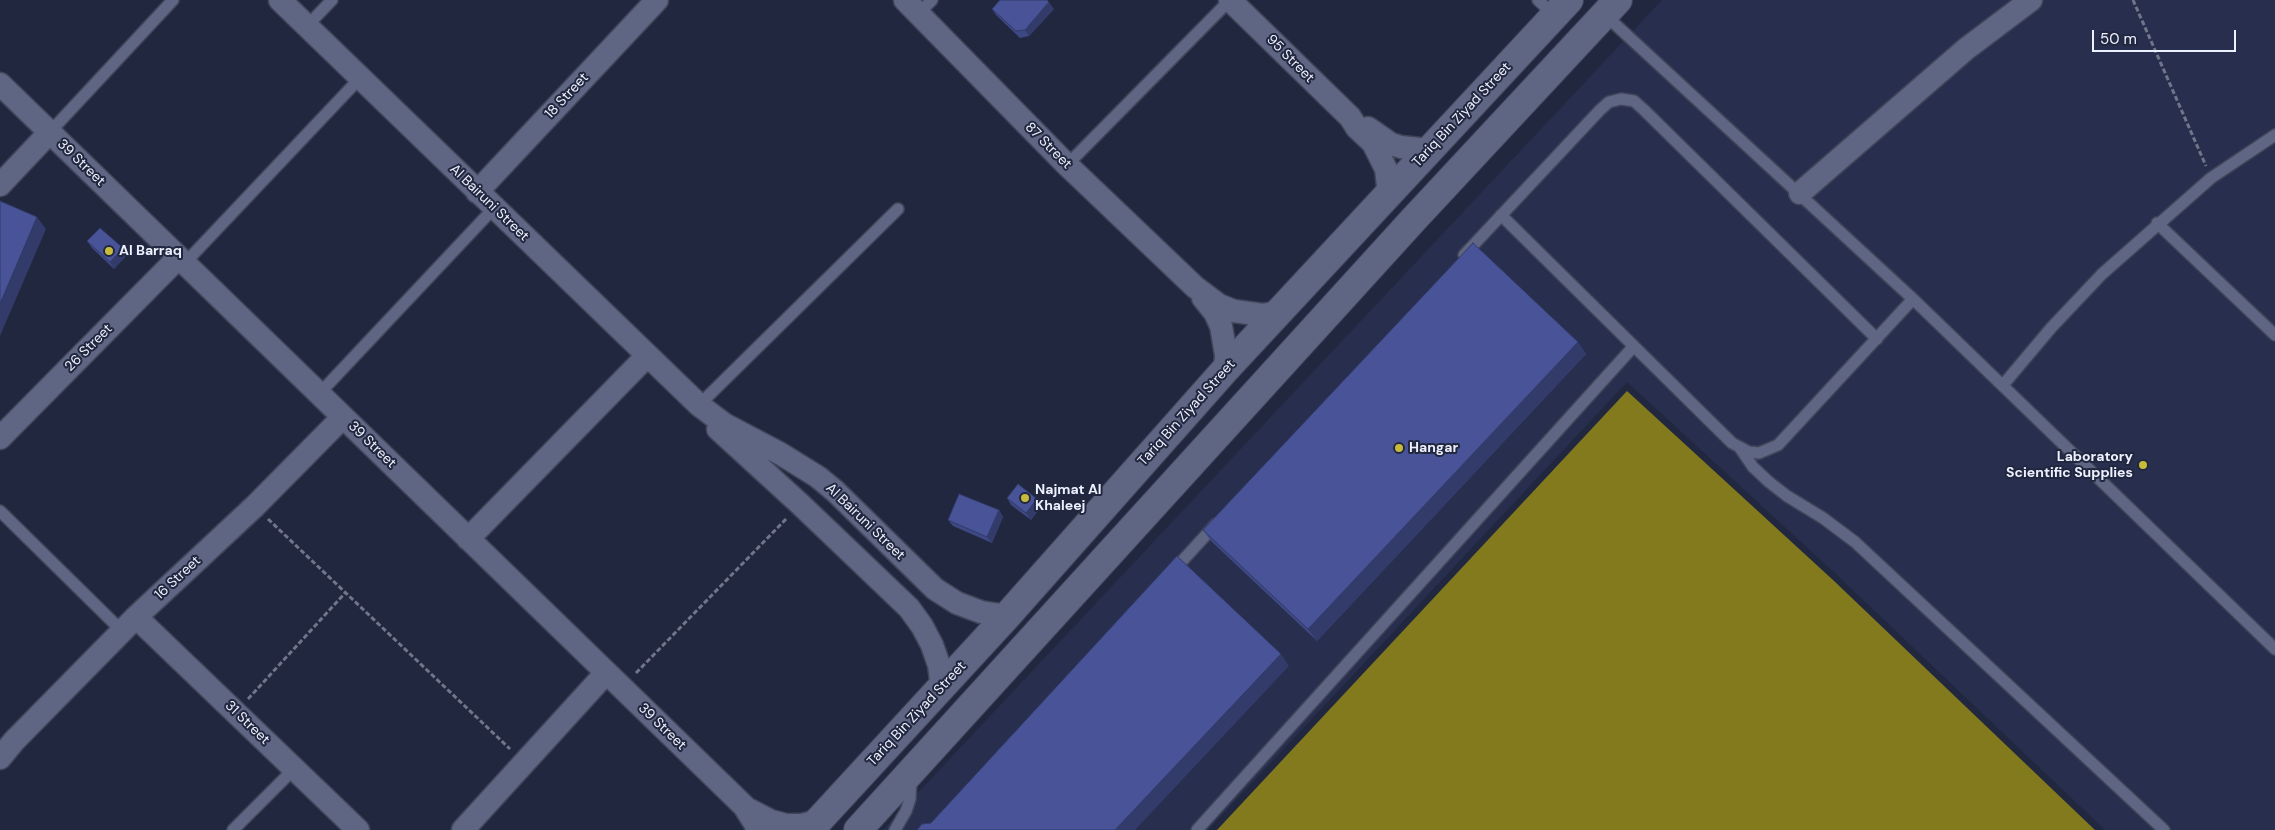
<!DOCTYPE html>
<style>
body{margin:0}
#map{position:relative;width:2275px;height:830px;overflow:hidden;background:#21273f;font-family:"DM Sans",sans-serif}
canvas{display:block}
.scale{position:absolute;left:2092px;top:30px;width:144px;height:22px;box-sizing:border-box;border:2px solid #edf0fe;border-top:0;padding-left:6px;font-size:15px;line-height:18px;white-space:nowrap;color:#edf0fe;-webkit-text-stroke:4px #21273f;paint-order:stroke}
</style>
<div id="map">
<canvas width="2275" height="830"></canvas>
<div class="scale">50 m</div>
</div>
<script>
const context = document.querySelector('canvas').getContext('2d');
context.lineJoin = 'round';
function paint(path, color) { context.fillStyle = color; context.fill(path, 'evenodd'); }
const poly = rows => new Path2D(rows.map(r => 'M' + r).join(''));
function strokePath(path, color, width, dash) { context.strokeStyle = color; context.lineWidth = width; context.lineCap = dash ? 'butt' : 'round'; context.setLineDash(dash || []); context.stroke(path); }
function drawText(font, color, halo, rows, align = 'center') {
  context.font = font + ' "DM Sans",sans-serif'; context.lineWidth = 4; context.setLineDash([]); context.textBaseline = 'middle'; context.strokeStyle = halo; context.fillStyle = color; for (const [text, x, y, turn = 0] of rows) {
    context.save(); context.translate(x, y); context.rotate((+turn || 0) * Math.PI / 180); context.textAlign = isNaN(turn) ? turn : align; if (halo) context.strokeText(text, 0, 0); context.fillText(text, 0, 0); context.restore();
  }
}
const built = poly([
 [1662,0,2275,0,2275,830,2105,830,1837,575,1627,382,1208,830,883,830]
]);
const water = poly([
 [1627,391,1833,580,2095,830,1217,830]
]);
const path = poly([
 [2133,0,2206,166],
 [268,519,510,749],
 [636,673,787,518],
 [248,699,346,592]
]);
const lane = poly([
 [1538,0,1555,16],
 [918,14,932,0],
 [1604,14,1913,299,2275,649],
 [307,26,332,0],
 [50,132,173,0],
 [1067,165,1230,0],
 [1501,215,1732,443,1749,452,1759,453,1778,445,1913,299],
 [2157,223,2275,335],
 [1464,255,1600,110,1609,102,1621,99,1634,101,1643,109,1877,339],
 [184,264,361,77],
 [2003,385,2051,328,2102,274,2211,178,2275,135],
 [319,394,494,208],
 [699,405,898,209],
 [1740,448,1753,467,1769,482,1787,496,1823,518,1855,542,2164,830],
 [0,511,123,632],
 [1173,571,1216,524],
 [233,830,294,769],
 [895,830,906,811,910,799,911,778],
 [1197,830,1634,346]
]);
const street = poly([
 [280,0,699,405,724,424,781,454,818,477,835,491,935,589,957,603,981,612,1007,616],
 [905,0,1067,165,1195,287,1219,305,1234,311,1263,315,1278,312],
 [1230,0,1350,117,1357,128,1373,143,1386,169,1389,194],
 [0,84,744,806,759,830],
 [1368,128,1391,144,1401,147,1429,150],
 [0,185,50,132],
 [477,192,657,0],
 [1800,193,1966,49,2031,0],
 [1203,298,1215,313,1221,326,1226,355,1225,370],
 [718,429,800,504,909,608,922,626,932,645,939,665,942,687],
 [0,438,178,258],
 [468,539,647,356],
 [136,617,358,830],
 [0,758,14,741,136,617,255,506,343,417],
 [746,808,771,821,786,825,802,825,818,821],
 [463,830,606,673]
]);
const secondary = poly([
 [810,830,1007,616,1225,370,1569,0],
 [858,830,1414,219,1618,0]
]);
const wall = poly([
 [992,9,1054,9,1029,36,1020,38,996,15],
 [87,241,123,248,127,255,114,269,92,248],
 [1578,342,1586,354,1317,641,1212,542,1203,530],
 [1007,498,1042,505,1031,520,1011,505],
 [999,510,1003,517,992,543,953,526,948,520]
]);
const shadedWall = poly([
 [1049,2,1054,9,1029,36,1025,30],
 [37,217,46,229,0,336,0,304],
 [123,248,127,255,114,269,110,262],
 [1578,342,1586,354,1317,641,1308,629],
 [1037,499,1042,505,1031,520,1026,513],
 [999,510,1003,517,992,543,987,537],
 [1281,654,1289,666,1135,830,1115,830]
]);
const building = poly([
 [1000,0,1047,0,1049,2,1025,30,1016,31,992,9,1000,0],
 [0,201,37,217,0,304,0,201],
 [100,228,123,248,110,262,87,241,100,228],
 [1473,243,1578,342,1308,629,1203,530,1473,243],
 [1018,484,1037,499,1026,513,1007,498,1018,484],
 [959,494,999,510,987,537,948,520,959,494],
 [1177,556,1281,654,1115,830,917,830,922,824,931,823,1177,556]
]);
const markers = [
 [109,251,5,"#c8bb3b"],
 [1399,448,5,"#c8bb3b"],
 [2143,465,5,"#c8bb3b"],
 [1025,498,5,"#c8bb3b"]
];
const streetNames = [
 ["95 Street",1290,59,45],
 ["18 Street",567,96,-47],
 ["Tariq Bin Ziyad Street",1462,115,-47],
 ["87 Street",1048,146,45],
 ["39 Street",81,163,44],
 ["Al Bairuni Street",489,203,44],
 ["26 Street",89,348,-45],
 ["Tariq Bin Ziyad Street",1187,413,-48],
 ["39 Street",372,445,44],
 ["Al Bairuni Street",865,522,44],
 ["16 Street",178,578,-43],
 ["Tariq Bin Ziyad Street",917,714,-47],
 ["31 Street",247,723,44],
 ["39 Street",662,727,44]
];
const poiNames = [
 ["Al Barraq",119,251],
 ["Hangar",1409,448],
 ["Laboratory",2133,457,"right"],
 ["Scientific Supplies",2133,473,"right"],
 ["Najmat Al",1035,490],
 ["Khaleej",1035,506]
];
paint(built, '#282e4d');
paint(water, '#837a1e');
strokePath(lane, '#414559', 14);
strokePath(street, '#414559', 25);
strokePath(secondary, '#414559', 30);
strokePath(path, '#717589', 3, [5, 2.5]);
strokePath(lane, '#5f6683', 11);
strokePath(street, '#5f6683', 22);
strokePath(secondary, '#5f6683', 28);
paint(wall, '#3e4882');
paint(shadedWall, '#323b6a');
paint(building, '#485497');
strokePath(building, '#323b6a', 1);
for (const [x, y, r, color] of markers) { const dot = new Path2D(); dot.arc(x, y, r, 0, 2 * Math.PI); context.fillStyle = color; context.fill(dot); strokePath(dot, '#21273f', 2); }
drawText('14px', '#edf0fe', '#21273f', streetNames);
drawText('bold 14px', '#edf0fe', '#21273f', poiNames, 'left');
</script>
